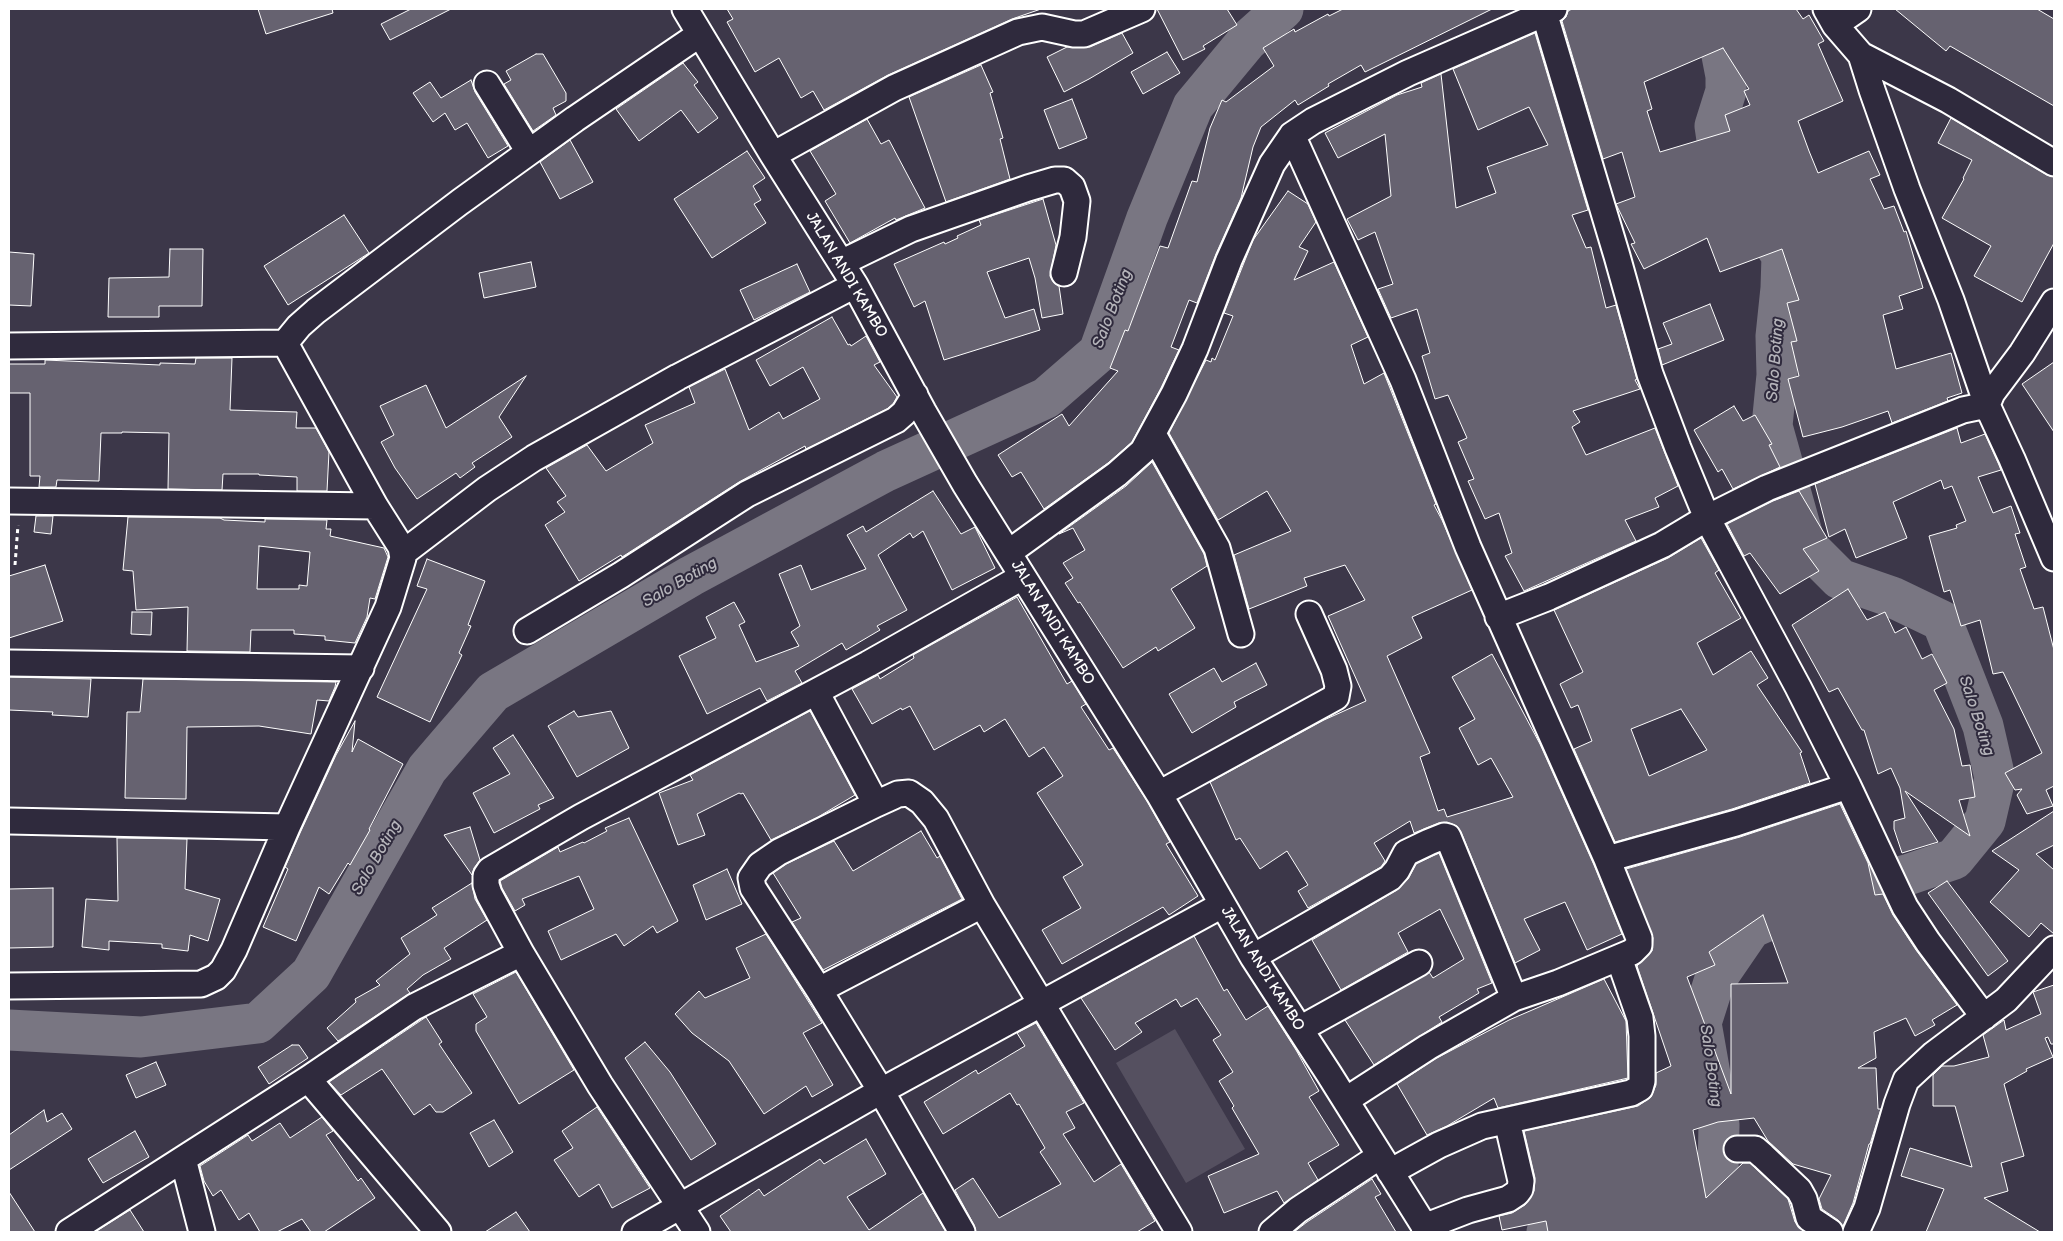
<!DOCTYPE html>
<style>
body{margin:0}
#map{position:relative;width:2063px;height:1241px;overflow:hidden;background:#3c3749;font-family:"Balsamiq Sans",sans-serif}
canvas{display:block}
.frame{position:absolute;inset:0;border:10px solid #fff;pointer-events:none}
</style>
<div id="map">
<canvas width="2063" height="1241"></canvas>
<div class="frame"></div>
</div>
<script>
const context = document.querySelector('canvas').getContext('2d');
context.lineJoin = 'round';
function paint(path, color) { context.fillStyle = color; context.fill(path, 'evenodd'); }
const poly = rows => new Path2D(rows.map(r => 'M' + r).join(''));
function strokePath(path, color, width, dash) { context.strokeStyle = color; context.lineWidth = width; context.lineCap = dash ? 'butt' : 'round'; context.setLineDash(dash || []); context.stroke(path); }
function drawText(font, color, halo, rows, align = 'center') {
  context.font = font + ' "Balsamiq Sans",sans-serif'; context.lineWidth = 4; context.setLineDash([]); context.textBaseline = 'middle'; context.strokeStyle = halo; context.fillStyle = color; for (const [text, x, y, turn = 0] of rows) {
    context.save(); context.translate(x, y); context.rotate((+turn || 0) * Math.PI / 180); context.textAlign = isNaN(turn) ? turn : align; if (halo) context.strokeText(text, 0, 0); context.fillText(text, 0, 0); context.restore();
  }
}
const green = poly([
 [1175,1029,1245,1149,1186,1183,1116,1063]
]);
const river = poly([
 [9,1030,141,1037,258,1023,311,974,427,769,493,692,691,576,886,471,1046,398,1099,352,1147,218,1193,106,1247,41,1283,9],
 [1547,1232,1700,1203,1718,1171,1719,1125,1701,1023,1714,982,1751,928,1817,899,1910,874,1954,859,1985,821,1995,778,1983,726,1942,621,1892,597,1840,579,1805,544,1772,426,1777,375,1776,336,1781,288,1782,256,1720,160,1715,126,1726,91,1726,76,1713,9]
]);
const building = poly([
 [258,9,332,9,333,13,266,34,258,9],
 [411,9,451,9,390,40,381,24,411,9],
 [727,9,1041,9,1012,19,888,75,824,110,813,91,801,98,779,58,755,72,727,22,733,19,727,9],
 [1157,9,1227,9,1237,25,1203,46,1205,49,1183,60,1157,9],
 [1343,9,1492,9,1365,72,1361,65,1328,84,1329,86,1298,105,1295,100,1261,127,1253,147,1241,198,1216,254,1197,303,1189,300,1171,347,1179,350,1161,388,1132,442,1108,463,1044,509,1021,472,1012,477,998,455,1062,414,1069,426,1118,371,1110,368,1125,330,1128,331,1160,246,1168,248,1192,181,1197,182,1210,128,1222,100,1226,102,1274,66,1263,48,1294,29,1295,32,1328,14,1329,16,1343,9],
 [1572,9,1796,9,1803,19,1809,15,1824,41,1818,44,1843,101,1798,121,1809,151,1818,173,1869,151,1880,175,1870,179,1884,209,1894,206,1904,232,1906,231,1923,288,1899,296,1903,309,1883,315,1896,369,1951,353,1962,393,1947,398,1948,401,1892,423,1888,411,1842,427,1803,437,1788,379,1799,376,1791,342,1797,341,1787,303,1799,300,1782,249,1720,272,1707,238,1644,269,1631,244,1635,243,1616,204,1635,197,1622,152,1603,159,1562,21,1566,17,1568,11,1572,9],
 [1723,48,1749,89,1744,91,1750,105,1725,115,1730,131,1660,152,1647,111,1652,109,1644,82,1723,48],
 [1895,9,2037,9,2054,19,2054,106,1950,46,1946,51,1895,9],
 [1122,33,1133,53,1089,79,1064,92,1047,57,1067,47,1090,47,1122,33],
 [1535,33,1588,210,1572,215,1586,248,1591,247,1606,308,1616,305,1637,379,1635,380,1640,389,1573,411,1580,422,1572,427,1586,455,1655,428,1678,486,1655,498,1659,507,1625,520,1636,541,1524,591,1505,556,1512,553,1499,513,1485,519,1468,481,1474,479,1458,442,1467,438,1448,395,1435,399,1422,356,1430,353,1417,309,1391,318,1378,289,1393,284,1375,232,1358,240,1347,219,1391,196,1385,134,1338,158,1325,133,1397,95,1422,87,1421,83,1441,74,1456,208,1496,193,1487,167,1548,145,1529,107,1478,130,1453,69,1535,33],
 [1167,52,1180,73,1143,94,1131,72,1167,52],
 [536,54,543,54,566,93,566,101,553,108,556,115,533,131,504,84,511,80,506,71,536,54],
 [683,63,698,82,694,85,718,118,698,133,681,110,639,141,616,109,683,63],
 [981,65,993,92,990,93,1003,138,1000,139,1010,179,946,202,909,97,981,65],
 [471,80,475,92,508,146,488,158,467,123,455,130,445,113,433,122,413,93,430,82,441,98,471,80],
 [1072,99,1087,138,1059,149,1044,110,1072,99],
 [1951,118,2047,175,2054,177,2054,243,2022,302,1974,276,1991,246,1942,218,1964,179,1963,178,1972,160,1938,143,1951,118],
 [867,119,881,144,889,140,925,208,896,220,895,218,850,243,825,201,836,194,810,151,867,119],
 [570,140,593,182,560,199,540,162,570,140],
 [747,151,765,178,753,186,761,200,754,204,766,223,712,258,674,199,747,151],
 [1288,191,1308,204,1316,222,1299,247,1308,251,1294,280,1334,262,1368,337,1351,345,1364,384,1384,373,1436,504,1434,505,1442,520,1472,590,1412,617,1422,638,1387,656,1430,753,1420,757,1438,811,1444,809,1447,817,1513,797,1491,758,1478,765,1459,728,1475,719,1452,677,1492,654,1540,744,1594,865,1622,934,1587,950,1565,902,1524,919,1540,950,1515,963,1461,832,1457,826,1447,822,1439,823,1414,833,1410,821,1374,843,1385,861,1381,867,1308,908,1298,891,1308,885,1287,851,1260,869,1240,838,1236,840,1210,782,1324,720,1366,701,1328,616,1365,600,1345,565,1304,578,1307,586,1249,609,1234,555,1291,531,1267,491,1218,520,1169,433,1206,360,1211,362,1212,358,1215,360,1233,316,1224,313,1253,240,1288,191],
 [1043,199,1056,245,1050,276,1054,283,1059,286,1063,314,1042,318,1035,278,1029,258,987,272,1005,318,1034,309,1040,330,944,360,925,301,914,307,894,264,944,242,945,244,958,238,957,236,981,225,979,220,1043,199],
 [344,215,369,253,288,305,264,266,344,215],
 [170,249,203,249,202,306,159,306,159,317,108,317,109,278,169,277,170,249],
 [9,252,34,254,31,306,9,305,9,252],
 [531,262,536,287,484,298,479,273,531,262],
 [797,264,810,292,754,320,740,290,797,264],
 [1710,304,1724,340,1662,365,1658,349,1672,344,1663,323,1710,304],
 [832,317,848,345,850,344,851,346,866,336,880,362,874,365,897,397,893,404,887,409,806,449,805,446,739,482,622,557,621,555,579,581,545,525,565,512,557,502,566,496,546,468,587,445,606,471,653,443,645,425,695,403,689,387,725,369,749,430,779,412,783,419,820,399,803,367,770,386,756,360,832,317],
 [196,358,232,358,230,410,297,412,296,428,316,428,329,452,327,491,297,491,297,477,259,475,259,474,223,474,222,490,168,489,169,433,122,432,122,433,101,433,99,481,57,480,56,487,39,487,40,476,30,476,30,393,9,393,9,364,45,364,45,360,160,365,160,363,195,364,196,358],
 [2054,362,2054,432,2022,384,2054,362],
 [526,376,499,417,512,437,472,463,475,467,460,478,456,473,417,499,395,468,381,442,394,435,380,406,426,385,446,428,526,376],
 [1734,406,1743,421,1755,415,1772,444,1769,445,1780,467,1733,489,1722,469,1718,472,1694,430,1734,406],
 [1957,428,1961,443,1985,434,1999,465,2001,470,1978,477,1993,513,2011,506,2020,533,2015,534,2026,567,2020,569,2034,609,2043,607,2054,650,2054,786,2046,790,2053,806,2027,814,2017,795,2022,789,2015,790,2005,773,2042,753,2003,672,1993,674,1980,620,1961,626,1950,590,1944,592,1929,536,1957,528,1956,525,1966,521,1952,486,1944,489,1941,480,1893,502,1907,538,1856,558,1845,529,1829,537,1815,484,1957,428],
 [1152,462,1204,554,1207,566,1171,589,1195,628,1158,651,1156,647,1123,668,1080,602,1078,603,1065,583,1073,578,1063,563,1085,550,1073,528,1059,534,1126,486,1152,462],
 [933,491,961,534,975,527,995,568,952,590,923,531,913,538,910,533,878,555,907,610,877,626,880,630,846,650,842,643,795,671,802,683,767,701,760,688,707,714,679,656,716,638,706,617,734,602,745,622,739,625,756,662,799,646,791,632,800,626,779,574,801,565,811,590,866,569,847,535,863,526,866,532,933,491],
 [1799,491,1827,538,1803,549,1819,571,1780,594,1750,553,1744,556,1727,524,1773,501,1799,491],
 [36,516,53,516,51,534,34,532,36,516],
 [128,517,220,518,224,520,265,522,265,519,327,520,326,529,331,529,330,536,384,548,388,557,375,599,370,598,367,617,355,643,325,640,325,636,294,634,294,630,251,630,250,652,187,651,188,607,136,610,133,571,123,570,128,517],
 [259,546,310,552,307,586,299,585,299,589,257,589,259,546],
 [1701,538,1719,570,1715,573,1741,618,1697,643,1713,675,1751,651,1768,678,1757,685,1802,752,1800,753,1810,783,1732,809,1615,842,1574,749,1592,741,1578,705,1571,708,1560,684,1583,672,1554,610,1668,558,1701,538],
 [1681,709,1707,750,1649,776,1631,729,1681,709],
 [427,559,485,581,468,625,471,626,459,653,462,655,430,722,377,697,427,589,417,586,427,559],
 [45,565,63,621,9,638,9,576,45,565],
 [1848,589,1867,620,1885,612,1895,633,1906,627,1922,659,1932,654,1947,683,1934,690,1954,729,1962,766,1970,765,1975,797,1959,800,1970,836,1905,791,1938,842,1902,853,1894,829,1894,821,1905,818,1900,788,1891,768,1878,774,1864,730,1862,730,1838,688,1829,692,1792,625,1848,589],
 [1017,597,1067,684,1072,681,1086,704,1081,707,1109,750,1113,748,1147,801,1170,842,1166,844,1198,896,1169,915,1163,907,1062,964,1042,930,1081,908,1063,877,1083,865,1037,793,1063,776,1044,747,1029,757,1005,719,984,732,980,725,934,750,910,706,902,710,901,708,872,724,852,689,878,675,880,679,914,658,913,655,1017,597],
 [132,612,152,612,151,635,131,634,132,612],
 [1256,663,1267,685,1234,702,1236,707,1192,733,1169,694,1214,668,1222,682,1256,663],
 [9,677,91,679,88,717,52,715,53,712,9,710,9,677],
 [143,679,336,682,335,687,329,701,317,700,311,734,259,726,187,727,186,799,125,798,127,712,140,712,143,679],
 [574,711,578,717,611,711,629,748,577,777,548,726,574,711],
 [810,711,855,795,818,817,771,840,743,793,741,794,739,793,697,814,705,835,678,845,659,793,693,780,690,775,810,711],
 [355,721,352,752,358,739,403,764,369,829,370,830,350,865,348,863,329,894,319,887,296,941,263,927,288,869,285,867,300,833,336,755,355,721],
 [513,735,554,798,538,805,540,809,494,833,473,793,510,774,493,748,513,735],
 [1840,804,1868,863,1875,895,1883,894,1893,915,1916,950,1957,1005,1932,1020,1935,1025,1915,1036,1906,1018,1874,1032,1876,1058,1858,1068,1876,1068,1878,1109,1881,1109,1870,1144,1869,1144,1853,1203,1843,1226,1838,1220,1822,1209,1819,1199,1831,1175,1793,1164,1768,1141,1754,1118,1718,1122,1693,1130,1706,1198,1743,1163,1750,1163,1788,1199,1795,1222,1804,1232,1548,1232,1546,1221,1502,1230,1499,1216,1512,1213,1525,1205,1534,1191,1535,1178,1524,1131,1638,1106,1651,1097,1656,1085,1656,1073,1671,1066,1637,966,1652,951,1653,938,1626,869,1740,837,1840,804],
 [1763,915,1788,983,1731,984,1731,1094,1687,977,1715,965,1709,952,1763,915],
 [2054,811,2054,845,2036,854,2054,870,2054,934,2041,923,2029,937,1990,902,2019,870,1992,851,2054,811],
 [629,818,678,921,657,933,653,926,624,946,616,934,561,960,548,931,594,909,579,876,522,899,525,905,515,911,502,888,500,881,558,847,560,852,583,842,584,843,607,831,605,828,629,818],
 [470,827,480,860,474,868,472,875,444,835,470,827],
 [921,831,937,858,940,856,962,899,823,970,792,922,801,918,773,873,786,864,834,841,853,871,921,831],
 [117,838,187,839,185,889,220,899,208,941,190,935,188,951,162,948,162,944,109,941,109,950,82,947,86,899,118,901,117,838],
 [1439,853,1492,983,1477,989,1479,993,1439,1017,1442,1022,1374,1065,1345,1020,1429,972,1433,978,1464,959,1440,909,1398,933,1408,952,1341,990,1312,940,1397,890,1408,879,1416,864,1439,853],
 [727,869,742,904,706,920,693,885,727,869],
 [1947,881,2008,961,1988,976,1928,893,1947,881],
 [472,883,475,899,487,920,444,948,451,959,423,975,407,989,410,993,338,1041,327,1028,356,1002,355,999,380,985,376,981,410,954,401,938,437,915,432,908,472,883],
 [53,888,53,947,9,948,9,889,53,888],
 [766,934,822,1023,803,1033,833,1085,812,1097,806,1086,764,1114,729,1061,692,1033,675,1014,699,991,705,998,750,978,736,948,766,934],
 [1194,936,1224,991,1227,989,1246,1020,1268,1006,1296,1050,1319,1091,1309,1097,1339,1145,1308,1163,1318,1180,1284,1203,1277,1191,1224,1213,1208,1176,1259,1154,1232,1108,1234,1106,1219,1081,1233,1072,1213,1040,1221,1035,1197,998,1181,1007,1176,999,1135,1023,1142,1032,1115,1050,1081,998,1194,936],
 [516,972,574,1070,519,1104,476,1031,476,1024,487,1017,473,994,516,972],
 [1604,979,1626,1021,1628,1078,1498,1108,1494,1098,1447,1126,1427,1135,1397,1084,1435,1059,1509,1020,1604,979],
 [2054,985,2054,1044,2051,1044,2048,1037,2045,1038,2053,1057,2026,1069,2027,1071,2004,1084,2024,1156,2001,1163,2008,1191,1984,1198,2040,1232,1926,1232,1944,1189,1901,1176,1910,1148,1972,1167,1955,1106,1933,1106,1933,1075,1942,1066,1954,1066,1989,1057,1983,1035,2004,1020,2006,1030,2041,1014,2033,992,2054,985],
 [426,1017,442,1042,439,1044,472,1093,443,1112,436,1112,430,1104,414,1115,382,1069,341,1095,329,1082,426,1017],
 [1036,1023,1084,1103,1066,1112,1075,1128,1063,1134,1094,1182,1121,1164,1155,1221,1137,1232,976,1232,974,1225,955,1190,973,1178,999,1218,1061,1184,1040,1152,1045,1148,1019,1104,1017,1105,1010,1093,943,1134,924,1102,976,1070,978,1074,1025,1046,1017,1033,1036,1023],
 [645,1042,670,1072,716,1144,691,1160,625,1058,645,1042],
 [292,1045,299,1045,308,1058,269,1084,258,1067,292,1045],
 [156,1062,166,1085,136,1098,126,1075,156,1062],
 [597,1107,650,1188,612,1208,599,1184,579,1197,554,1160,573,1148,562,1131,597,1107],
 [44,1110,47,1122,62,1113,72,1129,9,1170,9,1135,44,1110],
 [322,1117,333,1131,326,1135,358,1181,361,1178,375,1198,324,1232,311,1232,302,1219,277,1232,260,1232,249,1213,239,1220,221,1190,213,1196,204,1181,200,1166,248,1135,252,1141,280,1123,290,1138,322,1117],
 [494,1120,513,1152,489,1167,470,1133,494,1120],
 [135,1131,149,1157,103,1183,88,1159,135,1131],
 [866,1139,886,1174,847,1197,869,1230,923,1193,946,1232,731,1232,720,1216,759,1189,764,1196,820,1159,824,1164,866,1139],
 [1372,1179,1381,1194,1375,1197,1396,1232,1294,1232,1307,1222,1372,1179],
 [9,1192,35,1232,9,1232,9,1192],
 [130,1210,144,1232,95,1232,130,1210],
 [516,1212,530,1232,485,1232,516,1212]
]);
const path = poly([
 [15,565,18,525]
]);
const minor = poly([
 [685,9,773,155,855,285,923,411,965,484,1159,794,1253,957,1329,1074,1428,1232],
 [1543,9,1617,256,1650,374,1678,448,1707,518,1798,687,1848,786,1736,823,1607,859],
 [1826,9,1835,25,1861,55,1948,100,2054,163],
 [1835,25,1858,9],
 [1861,55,1872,90,1907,189,1951,300,1987,405,2012,459,2054,558],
 [487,84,529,152],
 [1292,135,1403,380,1468,547,1607,859,1639,938,1639,945,1632,952,1558,983,1514,998,1428,1047,1346,1100],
 [773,155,894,88,1018,32,1042,27,1074,34,1084,34,1142,9],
 [841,263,911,229,1028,188,1055,180,1064,180,1072,187,1077,201,1073,237,1064,273],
 [9,346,285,343],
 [1153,434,1217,548,1241,634],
 [9,501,375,506],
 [403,553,487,489,534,458,678,377,855,285],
 [1008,553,1117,474,1143,451,1174,394,1195,349,1229,260,1272,164,1292,135,1313,121,1408,73,1554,9],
 [1498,617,1549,597,1662,545,1707,518,1767,488,1963,410,1987,405,1992,393,2022,353,2054,302],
 [527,631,621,575,747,494,896,420,904,413,915,395],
 [9,663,361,668],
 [816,692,876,804,779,852,760,865,751,878,753,888,819,990,881,1091,962,1232],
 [1848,786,1905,907,1928,942,1984,1017],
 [1159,794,1336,697,1338,686,1334,670,1309,614],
 [876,804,898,794,909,793,922,802,936,819,982,905],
 [9,821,287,827],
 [521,953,489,894,486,885,486,876,490,870,581,817,868,664,1022,577],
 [1253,957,1390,878,1397,870,1406,853,1429,842,1444,836,1448,837,1514,998],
 [9,986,201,984,216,977,223,970,234,950,287,827,388,607,403,558,401,547,375,506,285,343,299,326,316,311,460,202,575,119,700,34],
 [819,990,982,905,1179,1232],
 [1300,1029,1419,963],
 [1737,1149,1755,1149,1763,1156,1799,1190,1804,1199,1809,1218,1830,1232],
 [183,1159,202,1232],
 [1390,1172,1439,1145,1482,1126,1631,1093,1640,1088,1642,1081,1642,1036,1640,1018,1619,958],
 [1424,1227,1468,1210,1508,1199,1517,1193,1520,1189,1521,1181,1507,1121],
 [69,1232,308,1079],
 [438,1232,308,1079,414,1007,521,953,600,1085,697,1232],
 [635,1232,881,1091,1222,905],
 [1272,1232,1298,1210,1380,1156],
 [1856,1232,1867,1208,1897,1104,1906,1080,1934,1054,2006,1000,2054,949]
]);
const streetNames = [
 ["JALAN ANDI KAMBO",846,275,59],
 ["JALAN ANDI KAMBO",1052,623,58],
 ["JALAN ANDI KAMBO",1262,969,58]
];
const waterNames = [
 ["Salo Boting",1113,309,-69],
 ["Salo Boting",1776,360,-86],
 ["Salo Boting",680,583,-30],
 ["Salo Boting",1976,716,72],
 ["Salo Boting",377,858,-60],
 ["Salo Boting",1710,1066,82]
];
paint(green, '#555060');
strokePath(river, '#797682', 41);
paint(building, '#666270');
strokePath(building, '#fff', 1);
strokePath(minor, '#fff', 29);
strokePath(path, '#fff', 3, [4, 4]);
strokePath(minor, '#2f2a3d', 25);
drawText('15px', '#fff', '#2f2a3d', streetNames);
drawText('italic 16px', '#b5b4ba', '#2f2a3d', waterNames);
</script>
